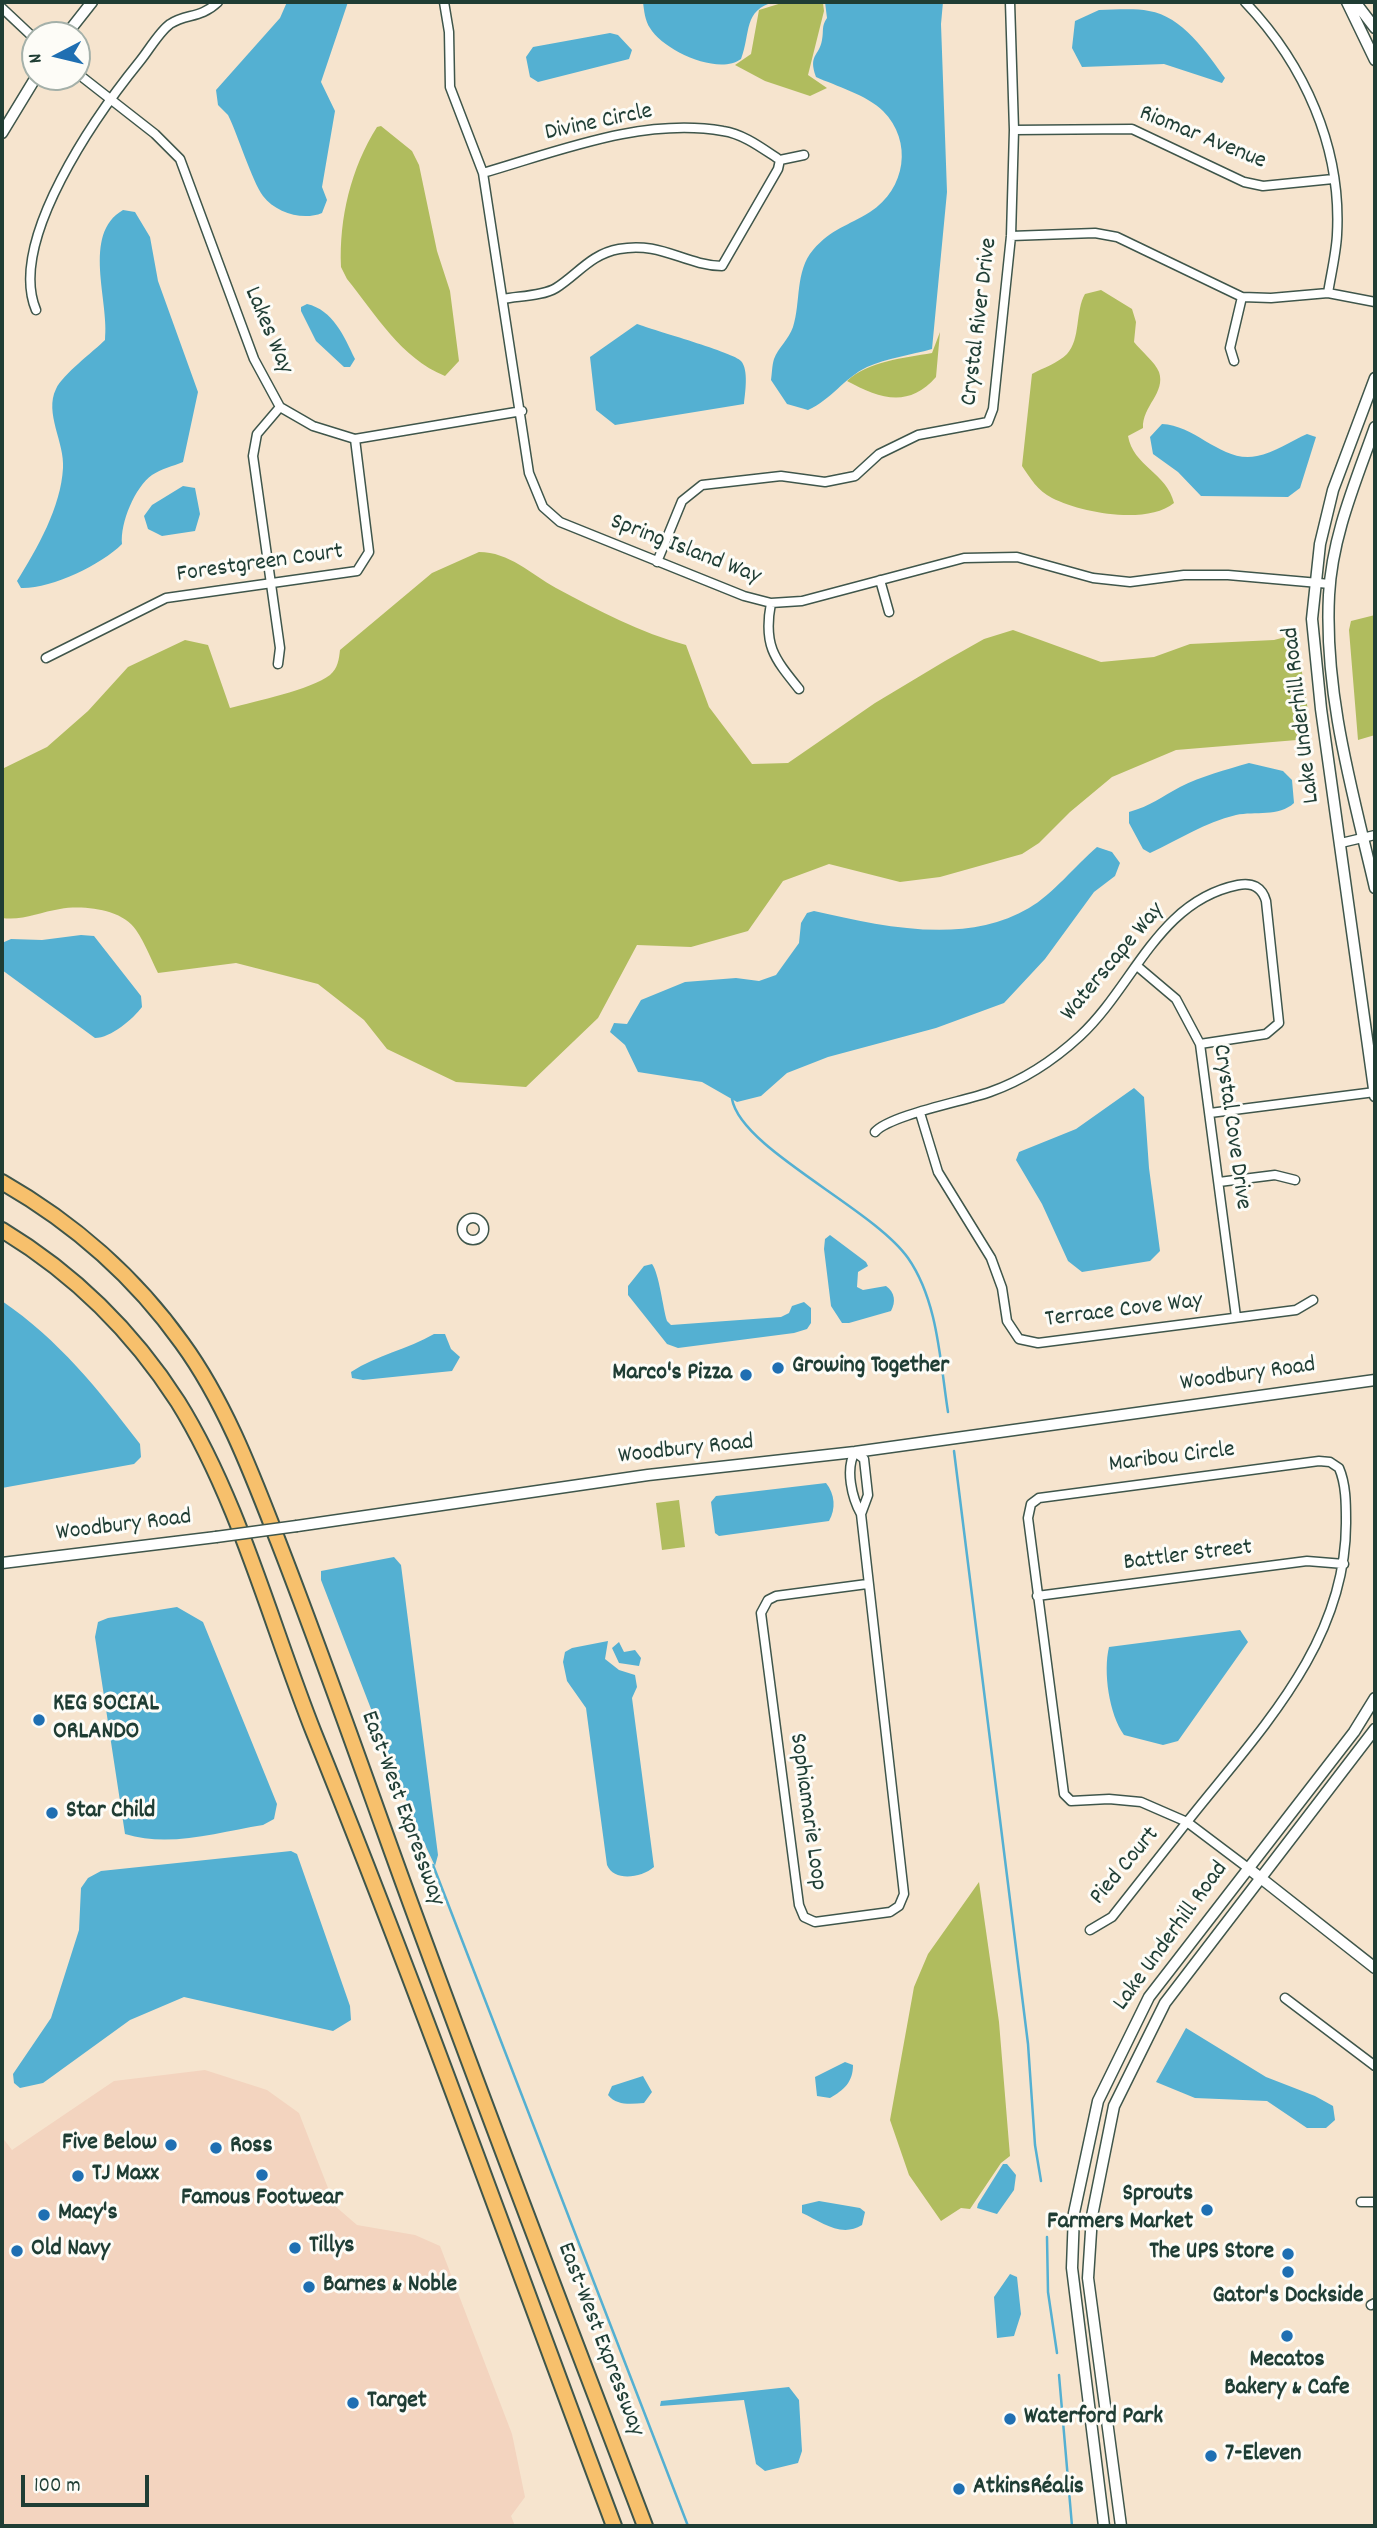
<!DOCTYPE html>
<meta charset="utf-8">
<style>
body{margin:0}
#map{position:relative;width:1377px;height:2528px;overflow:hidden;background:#f6e4ce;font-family:Dekko,sans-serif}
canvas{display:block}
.frame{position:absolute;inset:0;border:4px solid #1f3d34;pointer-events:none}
.north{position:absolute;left:21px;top:21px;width:70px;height:70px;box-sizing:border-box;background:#fdfcf7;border:2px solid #a4b0a9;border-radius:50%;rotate:263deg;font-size:19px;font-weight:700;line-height:28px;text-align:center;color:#1f3d34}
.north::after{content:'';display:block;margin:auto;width:24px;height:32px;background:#1f6fb2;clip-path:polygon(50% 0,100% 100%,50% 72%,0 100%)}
.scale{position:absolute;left:21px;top:2475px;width:128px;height:32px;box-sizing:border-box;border:4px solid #1f3d34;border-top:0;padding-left:9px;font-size:21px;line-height:24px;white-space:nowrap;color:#1f3d34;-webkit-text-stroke:5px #fdfcf7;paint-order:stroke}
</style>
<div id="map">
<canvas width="1377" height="2528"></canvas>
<div class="frame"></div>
<div class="north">N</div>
<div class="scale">100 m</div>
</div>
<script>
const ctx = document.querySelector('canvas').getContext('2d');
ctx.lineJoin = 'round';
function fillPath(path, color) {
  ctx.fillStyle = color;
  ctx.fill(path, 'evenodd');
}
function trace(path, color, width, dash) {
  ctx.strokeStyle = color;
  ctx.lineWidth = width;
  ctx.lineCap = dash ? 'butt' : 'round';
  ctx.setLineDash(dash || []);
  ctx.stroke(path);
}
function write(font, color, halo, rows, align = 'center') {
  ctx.font = font + ' Dekko,sans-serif';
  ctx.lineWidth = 6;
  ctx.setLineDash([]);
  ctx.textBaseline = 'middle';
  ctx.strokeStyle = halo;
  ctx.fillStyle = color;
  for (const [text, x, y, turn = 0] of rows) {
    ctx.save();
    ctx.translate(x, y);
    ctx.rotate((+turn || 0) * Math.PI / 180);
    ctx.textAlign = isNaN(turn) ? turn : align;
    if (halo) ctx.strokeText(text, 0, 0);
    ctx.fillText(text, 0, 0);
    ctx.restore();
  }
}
fillPath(new Path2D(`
 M205,2070L267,2090L299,2113L335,2206L357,2225L415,2235L440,2246L512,2434L525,2497L511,2516L515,2526H2V2137L12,2150L114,2081Z`), '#f3d4bf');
fillPath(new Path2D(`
 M785,2L823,3L824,11L808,75L827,88L810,96L765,81L735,65L751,54L759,10Z
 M381,126L412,151L419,165L437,251L450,291L459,361L445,376C401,358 376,315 347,279L341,267C339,218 351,168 377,127Z
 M1101,290L1132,309L1136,322L1134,342C1141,351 1155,362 1159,372C1166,393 1142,406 1143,428L1128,436C1133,466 1167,473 1174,503C1147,525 1082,513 1052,498C1038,491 1030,478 1022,466L1032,374C1043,368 1058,363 1067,354C1081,339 1075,311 1085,294Z
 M940,332L936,377C908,409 879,398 847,381C868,361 904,358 932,353Z
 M479,552C509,552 531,574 556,588C597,610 641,633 686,645L709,707L752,764L788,763L875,703L945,661L984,639L1013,630L1101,662L1154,657L1190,644L1274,640L1293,635L1297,640L1308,711L1309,739L1176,750L1112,777L1070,812L1039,843L1022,854L940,877L900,882L829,864L783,881L748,931L691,947L637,945L598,1018L526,1087L456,1082L387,1049L364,1020L318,984L236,963L158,973C151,959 145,943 136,930C122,909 83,905 60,909C40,912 22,921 2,918V769L47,747L88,711L128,667L185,640L208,645L230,708C256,701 310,690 330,675C338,668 339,659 340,650L432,573Z
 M1375,615V735L1358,740L1349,630L1351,621Z
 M679,1500L685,1547L662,1550L656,1503Z
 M979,1882L999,2022L1010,2156L1001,2163L970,2209L961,2208L941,2221L909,2175L890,2120L914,1987L928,1954Z`), '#b0bc5e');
fillPath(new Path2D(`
 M287,2H348L321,82L335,111L322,187L327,200L322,213C303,221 276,213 263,196C252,181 238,135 228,115L218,105L216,90L280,18Z
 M643,2H774C743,10 751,33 741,59C718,76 663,50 650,28C645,21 644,10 643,2Z
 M825,2H943L941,24L947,192L932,349C911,355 887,358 867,367C844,378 831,400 808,410L787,404L771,380C772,374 772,365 774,359C778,348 789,339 793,327C801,302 795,271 813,250C832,228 848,226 870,212C906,189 913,141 883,111C867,95 836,86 816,77C808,54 819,57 822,40C824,30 821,27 827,18Z
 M1099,10C1115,10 1133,8 1149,11C1182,16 1207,53 1225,78L1222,83L1164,64L1082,67L1072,48L1075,21Z
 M610,33L618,35L632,50L629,59L538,82L530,77L526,57L533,47Z
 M123,210L135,212L150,237L158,281L198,392L183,462C173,466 161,469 152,475C135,487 120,523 122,544C101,565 51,589 21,588L17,581C37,549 61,507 63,468C65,443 44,413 56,389C63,374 93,352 105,340C110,302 81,234 123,210Z
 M307,304C333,310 344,336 355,359L350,367H344L316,341L301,311V307Z
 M637,324C653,330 735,353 741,361C749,370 745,393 744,404L615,425L596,410L590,357Z
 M1162,424C1196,425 1223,464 1257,456C1274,453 1291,441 1307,434L1316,437L1300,488L1288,497L1201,496L1178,472L1153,454L1150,437Z
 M183,486L195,488L200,514L195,531L162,536L148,529L144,516L152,505Z
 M1249,763L1283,771L1292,780L1294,803C1279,817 1255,811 1236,815C1204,823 1180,839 1150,853L1143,849L1129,823V812C1151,806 1161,797 1180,787C1202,776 1225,770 1249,763Z
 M1097,847L1112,852L1120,863L1115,876L1094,892L1045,959L1004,1003L936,1028L828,1057L787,1073L761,1096L737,1102L702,1082L638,1072L625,1045L610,1032L614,1023L627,1024L641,1000L685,982L736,978L759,981L776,975L799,943L801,923L807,913L814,911C881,926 965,946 1029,908C1052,895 1076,865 1097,847Z
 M81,935L94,936L141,996L142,1007C133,1019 111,1038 95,1038L2,970V943L11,939L42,940Z
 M1134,1088L1144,1097L1149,1168L1160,1251L1150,1261L1082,1272L1068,1261L1042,1204L1016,1160L1019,1152L1076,1129Z
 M830,1235L866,1262L868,1266L858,1272L857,1287L863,1290L886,1286C895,1292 896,1302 891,1311L849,1323H842L831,1306L824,1249L825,1239Z
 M652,1264C659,1273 663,1308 667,1321L671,1325L781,1317L789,1313L792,1306L804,1302L811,1308V1323L807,1329L794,1333L678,1348L667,1344L628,1295V1286L644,1266Z
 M2,1301C59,1340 98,1389 140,1444L141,1457L134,1464L2,1488Z
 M434,1334H445L451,1349L460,1357L452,1371L363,1380L352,1378L351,1372C377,1355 408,1349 434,1334Z
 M826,1483C835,1494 836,1509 829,1521L719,1536L715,1533L711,1502L716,1496Z
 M394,1557L401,1565L438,1855L435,1866L418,1830L321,1580V1571Z
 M177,1607L203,1622L277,1804L274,1819L263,1825C218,1832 170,1848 125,1834L95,1637L98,1622L108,1618Z
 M1240,1630L1248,1642L1178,1741L1163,1745L1124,1735C1109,1714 1103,1672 1109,1647Z
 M608,1641L605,1659L619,1670L635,1675L637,1687L632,1698L654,1867C641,1878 614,1882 607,1865L586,1708L567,1681L563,1662L565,1652L572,1648Z
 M619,1642L624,1652L635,1650L641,1658L639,1666L619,1663L612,1648Z
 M291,1851L297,1854L350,2006L351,2020L333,2031L184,1997L130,2020L43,2083L20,2088L14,2083L13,2074L51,2018L79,1930L81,1888L88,1878L101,1871Z
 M1186,2028L1266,2077L1315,2096L1333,2106L1335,2120L1326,2128H1307L1267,2101L1195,2098L1156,2082Z
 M845,2062L853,2065C853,2082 844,2090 830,2098L817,2096L815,2077Z
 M643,2076L652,2092L644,2103C631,2104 617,2106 608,2095L612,2086Z
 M1003,2164H1007L1016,2175L1014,2190L997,2214L977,2208L978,2204Z
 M819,2201L860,2208L865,2212L862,2225C841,2238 822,2222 802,2213V2205Z
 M1010,2274L1017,2277L1021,2314L1014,2336L997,2338L994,2297Z
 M789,2387L799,2400L802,2451L798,2463L765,2471L756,2464L744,2400L660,2406L661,2401Z`), '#54b0d2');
trace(new Path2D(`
 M732,1099C741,1149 873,1208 908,1258C938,1301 940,1361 948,1412
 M954,1451L1028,2044L1035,2145L1041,2181
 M433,1865L688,2526
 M1047,2237L1048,2292L1057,2353
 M1059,2375L1072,2526`), '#54b0d2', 2.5);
const minor = new Path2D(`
 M444,2L449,32L450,87L483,173L529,473L543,507L560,522L744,596L771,603L802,601L964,558L1017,557L1093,578L1130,582L1184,575H1228L1330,584
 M1245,2C1304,64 1342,147 1337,235C1336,254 1331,274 1328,293
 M2,8L35,39
 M77,73L155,134L180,159L254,359L280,407L313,426L355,439L522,411
 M1014,130L1132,129L1244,182L1263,186L1333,179
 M780,160L804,155
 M483,173C559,151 643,117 723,131C744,134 763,149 780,160L778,169L722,266C684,265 661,241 619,249C591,254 578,274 556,288C543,296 519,296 503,299
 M1011,236L1095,233L1117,237L1242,297L1271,298L1328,293L1375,302
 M36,310C7,241 97,114 140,61C149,50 159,32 170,24C187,13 200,19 218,2
 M1234,361L1230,348L1242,297
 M657,562L682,501L702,485L781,476L825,482L855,476L879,454L918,435L988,422L993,409L1011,236L1014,130L1010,2
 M880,580L889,612
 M771,603C763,645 774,658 799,689
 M46,658L166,598L357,571L369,552L355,439
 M278,664L280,648L253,456L257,434L280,407
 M1341,843L1375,835
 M1137,966L1176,999L1200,1044L1236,1317
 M920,1113L938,1172L991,1258L1002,1288L1007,1321L1019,1339L1038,1343L1296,1310L1313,1300
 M1210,1113L1375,1092
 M875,1132C890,1115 965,1101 990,1092C1024,1080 1054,1060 1080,1036C1134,986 1158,901 1238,885C1252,882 1262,887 1266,901L1279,1023L1266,1034L1200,1044
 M1219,1182L1275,1175L1295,1180
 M462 1229a11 11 0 1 1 22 0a11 11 0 1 1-22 0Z
 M861,1514L868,1495L864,1459L855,1452C845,1469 852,1498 861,1514L904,1894L899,1906L890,1912L815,1922L804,1917L799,1905L761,1613L768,1600L776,1596L867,1584
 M1037,1596L1307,1561L1344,1564
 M1090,1930L1112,1917L1187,1822L1141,1802L1109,1799L1071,1801L1064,1794L1028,1518L1031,1504L1039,1498L1319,1461L1330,1462L1339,1468C1346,1484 1346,1504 1346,1521C1347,1644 1258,1732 1187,1822L1248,1868
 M1285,1998L1375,2066
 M1361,2202H1375
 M1371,2305L1375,2303`);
const tertiary = new Path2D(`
 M1347,2L1375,60
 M1355,2L1375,28
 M66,35L92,2
 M2,133L36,77
 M1375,378L1333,490L1320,544L1312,619L1321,709L1375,1096
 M1375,427C1356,481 1332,536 1329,595C1324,695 1353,793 1375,888
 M297,1526L648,1475L855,1452L1375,1380
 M2,1563L216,1537
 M1248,1868L1375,1968
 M1104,2526L1072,2268L1074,2213L1098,2101L1149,1997L1354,1732L1375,1698
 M1121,2526L1088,2278L1092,2216L1114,2106L1165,2003L1375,1729`);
const motorway = new Path2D(`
 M2,1182C72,1222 135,1277 182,1343C225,1402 252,1474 278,1541C315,1636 349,1732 383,1827C467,2062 557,2294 645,2526
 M2,1230C73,1273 133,1332 178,1402C239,1500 271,1625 314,1733C420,1995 515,2262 614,2526`);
trace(minor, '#3f564b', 11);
trace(tertiary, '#3f564b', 13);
trace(motorway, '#3f564b', 18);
trace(minor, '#fff', 8);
trace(tertiary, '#fff', 10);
trace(motorway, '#f7c06c', 14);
const tertiaryBridge = new Path2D(`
 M216,1537L297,1526`);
trace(tertiaryBridge, '#3f564b', 13, []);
trace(tertiaryBridge, '#fff', 10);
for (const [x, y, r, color] of [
 [778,1368,7,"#1f6fb2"],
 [746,1375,7,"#1f6fb2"],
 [39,1720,7,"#1f6fb2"],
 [52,1813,7,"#1f6fb2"],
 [171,2145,7,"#1f6fb2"],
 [216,2148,7,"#1f6fb2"],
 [262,2175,7,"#1f6fb2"],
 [78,2176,7,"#1f6fb2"],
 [1207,2210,7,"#1f6fb2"],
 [44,2215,7,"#1f6fb2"],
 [295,2248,7,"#1f6fb2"],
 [17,2251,7,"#1f6fb2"],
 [1288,2254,7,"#1f6fb2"],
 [1288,2272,7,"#1f6fb2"],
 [309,2287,7,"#1f6fb2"],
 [1287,2336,7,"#1f6fb2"],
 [353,2403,7,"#1f6fb2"],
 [1010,2419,7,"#1f6fb2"],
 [1211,2456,7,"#1f6fb2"],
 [959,2489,7,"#1f6fb2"]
]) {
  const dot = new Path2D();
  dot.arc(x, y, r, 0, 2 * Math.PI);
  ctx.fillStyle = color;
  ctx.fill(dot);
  trace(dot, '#fdfcf7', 2.5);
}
write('24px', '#1f3d34', '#fdfcf7', [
 ["Divine Circle",599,124,-12],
 ["Riomar Avenue",1202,139,22],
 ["Crystal River Drive",981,322,-83],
 ["Lakes Way",267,331,67],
 ["Spring Island Way",685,551,21],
 ["Forestgreen Court",260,565,-8],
 ["Lake Underhill Road",1303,715,-97],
 ["Waterscape Way",1114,963,-50],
 ["Crystal Cove Drive",1230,1127,82],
 ["Terrace Cove Way",1124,1312,-7],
 ["Woodbury Road",1248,1376,-8],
 ["Woodbury Road",686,1451,-6],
 ["Maribou Circle",1172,1459,-7],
 ["Woodbury Road",124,1527,-7],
 ["Battler Street",1188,1557,-7],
 ["East-West Expressway",401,1809,70],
 ["Sophiamarie Loop",806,1812,82],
 ["Pied Court",1126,1867,-50],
 ["Lake Underhill Road",1172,1937,-54],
 ["East-West Expressway",599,2340,69]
]);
write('bold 24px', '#1f3d34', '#fdfcf7', [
 ["Growing Together",792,1368],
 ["Marco's Pizza",732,1375,"right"],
 ["KEG SOCIAL",53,1706],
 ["ORLANDO",53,1734],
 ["Star Child",66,1813],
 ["Five Below",157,2145,"right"],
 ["Ross",230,2148],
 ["TJ Maxx",92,2176],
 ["Sprouts",1193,2196,"right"],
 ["Farmers Market",1193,2224,"right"],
 ["Famous Footwear",262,2200,"center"],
 ["Macy's",58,2215],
 ["Tillys",309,2248],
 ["Old Navy",31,2251],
 ["The UPS Store",1274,2254,"right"],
 ["Barnes & Noble",323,2287],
 ["Gator's Dockside",1288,2298,"center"],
 ["Mecatos",1287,2362,"center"],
 ["Bakery & Cafe",1287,2390,"center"],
 ["Target",367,2403],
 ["Waterford Park",1024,2419],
 ["7-Eleven",1225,2456],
 ["AtkinsRéalis",973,2489]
], 'left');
</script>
